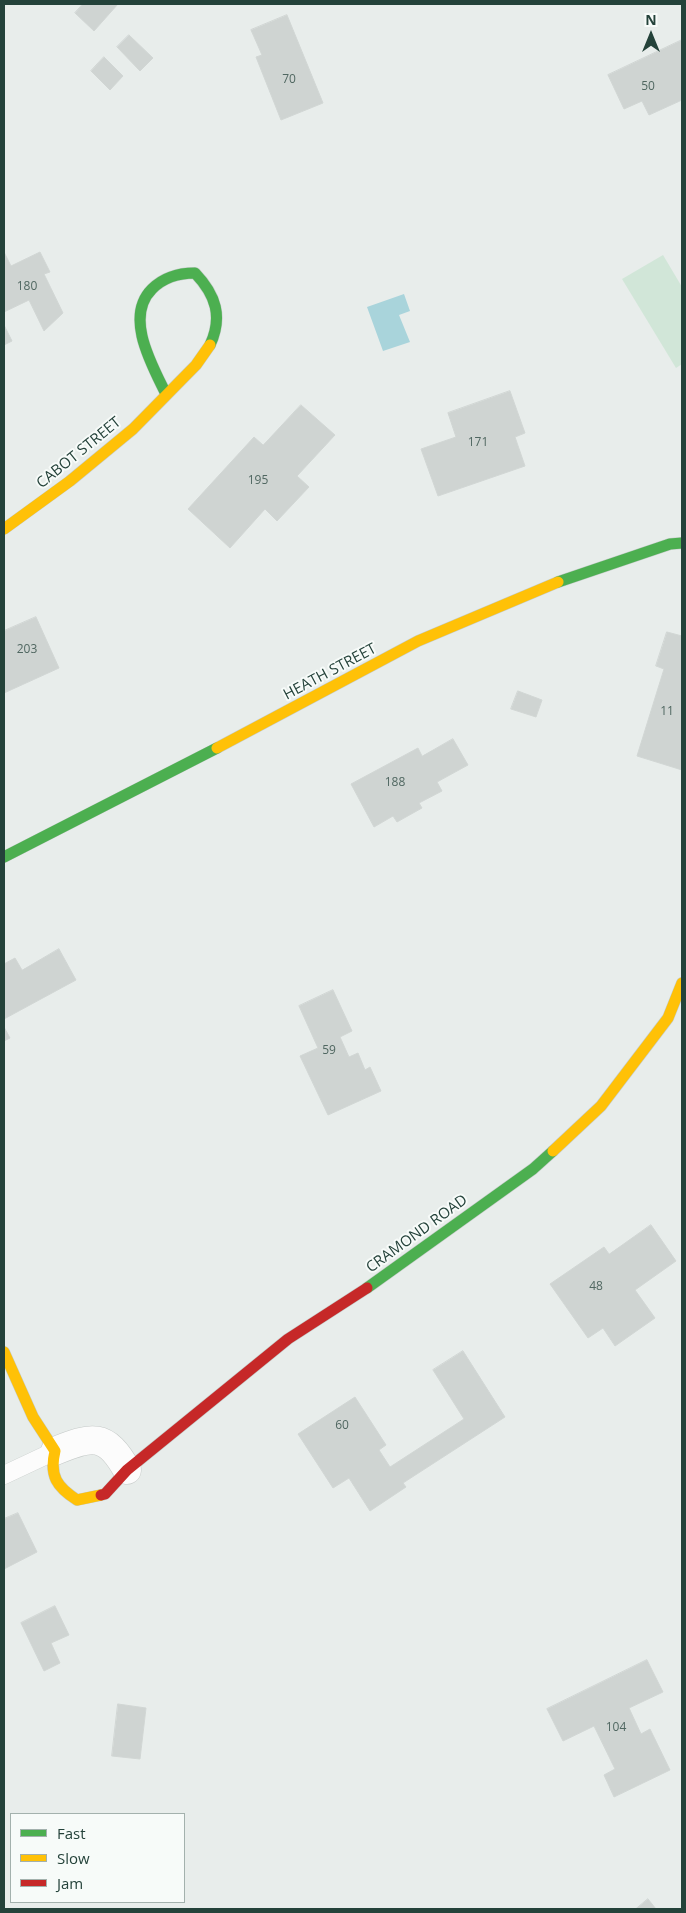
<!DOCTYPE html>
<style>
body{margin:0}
#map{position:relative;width:686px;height:1913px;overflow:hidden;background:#e8edeb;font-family:"Open Sans",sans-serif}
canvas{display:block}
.frame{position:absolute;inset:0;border:5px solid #24423a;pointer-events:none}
.legend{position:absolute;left:10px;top:1813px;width:175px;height:90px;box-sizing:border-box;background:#f7fbf9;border:1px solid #a3b1ad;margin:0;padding:6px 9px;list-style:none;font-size:15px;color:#24423a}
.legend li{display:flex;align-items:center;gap:10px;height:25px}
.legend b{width:25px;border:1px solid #a3b1ad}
.north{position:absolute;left:626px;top:10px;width:50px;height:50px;-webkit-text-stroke:4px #f7fbf9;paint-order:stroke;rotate:0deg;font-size:14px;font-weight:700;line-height:20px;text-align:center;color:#24423a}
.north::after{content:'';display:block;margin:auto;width:18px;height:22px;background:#24423a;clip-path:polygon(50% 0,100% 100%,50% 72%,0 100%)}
</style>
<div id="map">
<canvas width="686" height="1913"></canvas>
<div class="frame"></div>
<ul class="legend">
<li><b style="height:6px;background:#4caf50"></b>Fast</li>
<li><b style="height:6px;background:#ffc107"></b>Slow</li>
<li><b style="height:6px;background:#c62828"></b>Jam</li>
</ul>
<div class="north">N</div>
</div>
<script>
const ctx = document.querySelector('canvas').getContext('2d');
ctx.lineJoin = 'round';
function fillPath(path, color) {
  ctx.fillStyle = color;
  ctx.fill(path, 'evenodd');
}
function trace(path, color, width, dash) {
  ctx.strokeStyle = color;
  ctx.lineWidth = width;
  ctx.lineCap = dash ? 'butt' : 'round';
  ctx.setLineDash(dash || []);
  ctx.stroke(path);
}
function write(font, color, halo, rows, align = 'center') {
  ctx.font = font + ' "Open Sans",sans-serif';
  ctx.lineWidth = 4;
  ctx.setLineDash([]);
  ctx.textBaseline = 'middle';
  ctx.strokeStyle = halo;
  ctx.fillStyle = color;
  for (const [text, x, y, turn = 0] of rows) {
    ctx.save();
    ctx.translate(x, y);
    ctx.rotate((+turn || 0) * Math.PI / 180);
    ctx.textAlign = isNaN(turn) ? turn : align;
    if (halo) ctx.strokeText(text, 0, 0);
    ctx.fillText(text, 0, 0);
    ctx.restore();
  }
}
fillPath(new Path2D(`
 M663,255L682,287V364L676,368L622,279Z`), '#d1e6d8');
fillPath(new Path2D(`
 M404,294L410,311L399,315L410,342L383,351L367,307Z`), '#a9d4db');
const building = new Path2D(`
 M83,4H118L94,31L75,13Z
 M287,15L323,103L281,120L256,57L262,55L251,30Z
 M129,35L153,58L140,71L117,47Z
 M682,40V100L649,115L642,101L624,109L608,75Z
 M104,57L123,76L110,90L91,71Z
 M4,252L11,266L40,252L50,272L44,274L63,313L44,331L29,300L4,312Z
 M4,325L12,341L4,345Z
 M510,391L525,433L515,437L525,466L438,496L421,449L456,437L448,413Z
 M301,405L335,435L297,476L309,487L277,521L265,509L230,548L188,509L254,437L263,445Z
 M36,617L59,668L4,693V631Z
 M667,632L682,636V770L637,756L664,669L656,666Z
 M518,691L542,700L536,717L511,709Z
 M453,739L468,765L437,782L442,791L419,803L422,808L397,822L393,816L374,827L351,784L418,748L422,756Z
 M59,949L76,980L4,1019V964L15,958L22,970Z
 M333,990L352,1031L340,1037L349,1057L358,1053L365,1070L370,1067L381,1091L328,1115L300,1056L318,1048L299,1006Z
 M4,1027L10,1038L4,1041Z
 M651,1225L676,1261L635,1290L655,1318L615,1346L603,1328L588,1338L550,1284L604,1247L609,1254Z
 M463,1351L505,1417L403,1483L406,1487L370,1511L349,1478L333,1488L298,1434L355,1397L386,1445L379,1450L390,1467L464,1419L433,1370Z
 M18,1513L37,1552L4,1569V1519Z
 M55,1606L69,1635L51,1643L60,1663L44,1671L21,1623Z
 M647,1660L663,1692L629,1708L641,1734L650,1729L670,1770L614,1797L604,1775L615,1769L594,1726L563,1741L547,1709Z
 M118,1704L146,1708L140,1759L112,1756Z
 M648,1899L656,1909H636Z`);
fillPath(building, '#cfd4d2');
trace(building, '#d1d6d4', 1);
const lane = new Path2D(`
 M4,1475L55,1451`);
const street = new Path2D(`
 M55,1451C92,1436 106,1432 127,1470`);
const fast = new Path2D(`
 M166,394C152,365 124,317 152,289C164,277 178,273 195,273C216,295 223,317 210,345
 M558,582L670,544L682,543
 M4,857L217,748
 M367,1288L533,1169L553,1151`);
const slow = new Path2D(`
 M4,529L70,481L133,429L196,365L210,345
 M217,748L418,641L558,582
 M553,1151L601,1106L668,1018L682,983
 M4,1352L33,1417L55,1451C49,1476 57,1487 77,1500L101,1495`);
const jam = new Path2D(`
 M101,1495L105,1494L127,1470L288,1339L367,1288`);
trace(lane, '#c5cac8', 19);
trace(street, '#c5cac8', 29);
trace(fast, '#c3cbc8', 12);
trace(slow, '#c3cbc8', 12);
trace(jam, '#c3cbc8', 12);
trace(lane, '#fcfcfc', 18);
trace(street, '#fcfcfc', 28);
trace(fast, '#4caf50', 11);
trace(slow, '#ffc107', 11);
trace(jam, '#c62828', 11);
write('12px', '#506761', null, [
 ["70",289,80],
 ["50",648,87],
 ["180",27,287],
 ["171",478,443],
 ["195",258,481],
 ["203",27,650],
 ["11",667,712],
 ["188",395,783],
 ["59",329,1051],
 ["48",596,1287],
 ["60",342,1426],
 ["104",616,1728]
]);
write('15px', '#24423a', '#f7fbf9', [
 ["CABOT STREET",79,453,-39],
 ["HEATH STREET",330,672,-28],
 ["CRAMOND ROAD",417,1234,-36]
]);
</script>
